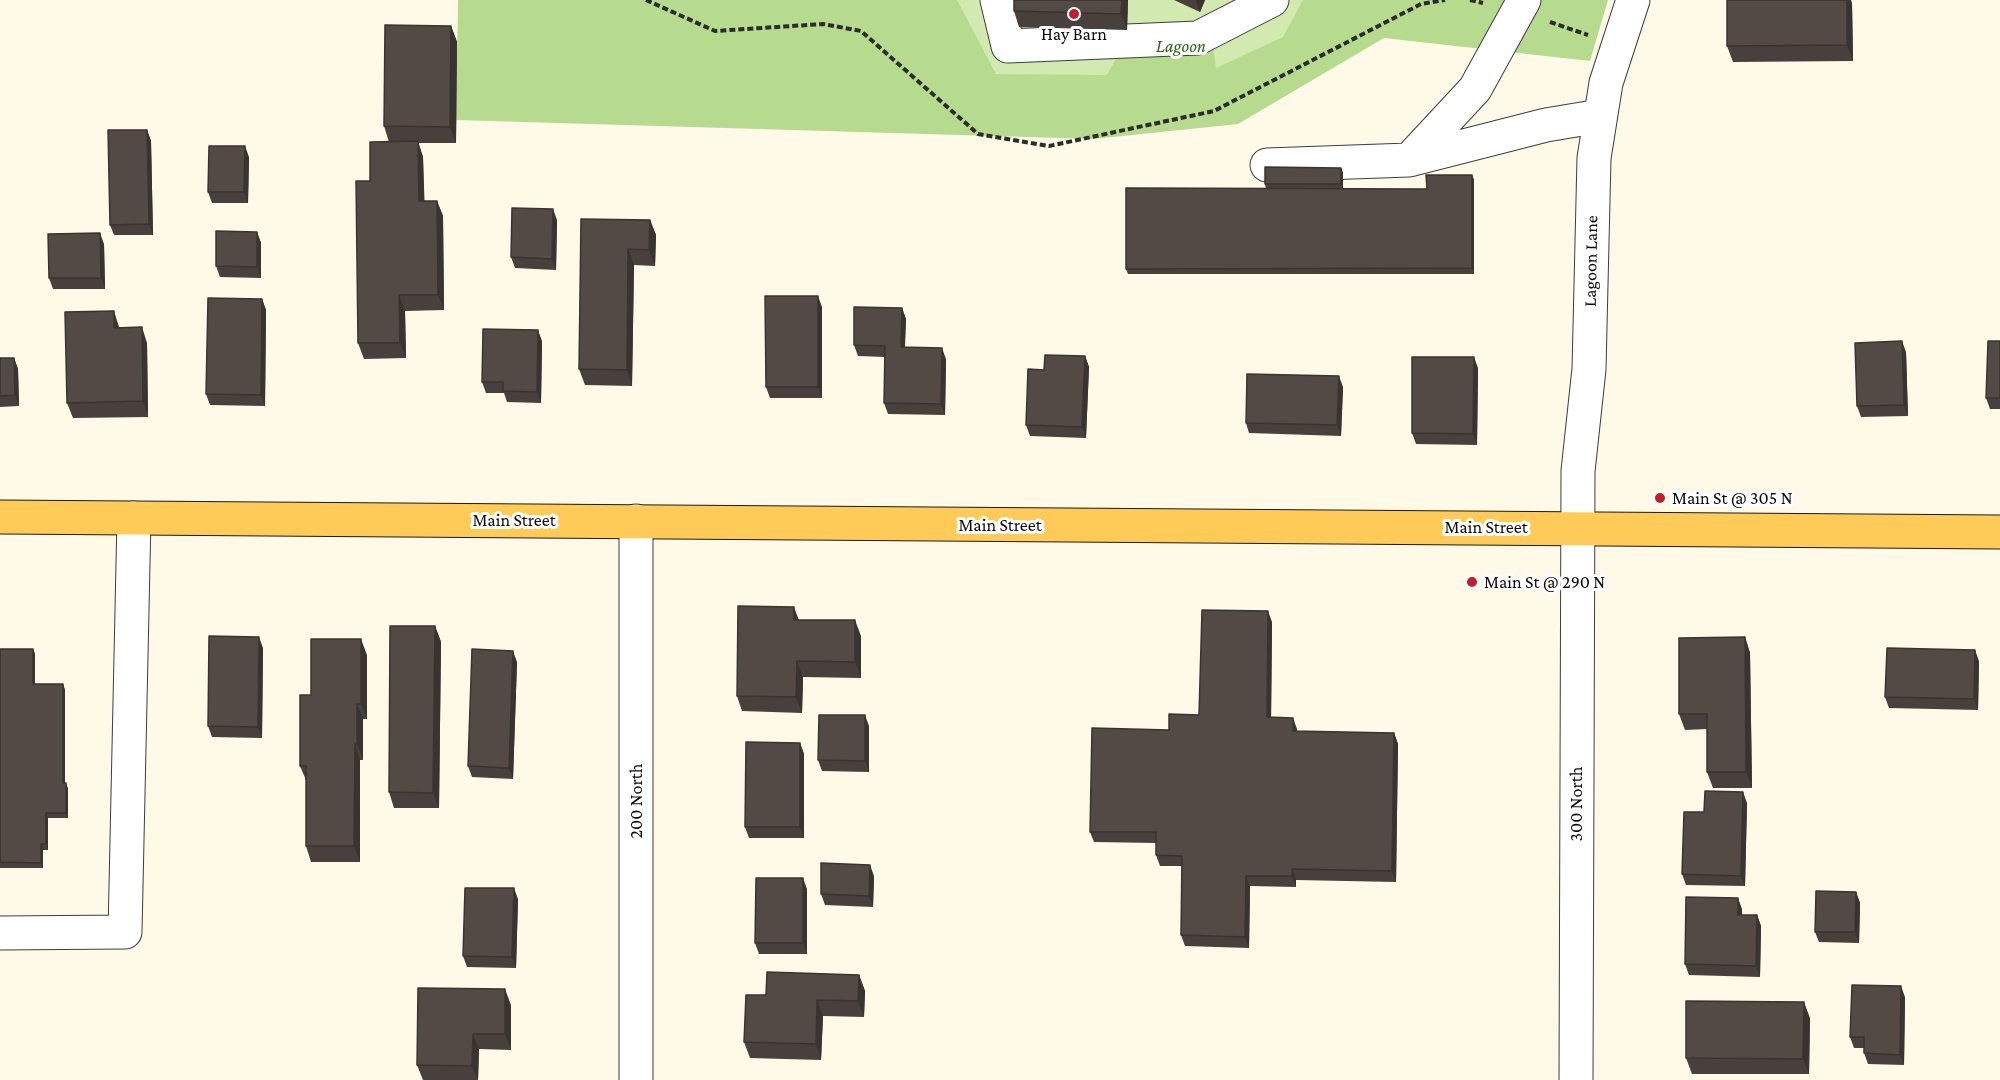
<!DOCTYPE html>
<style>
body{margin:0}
canvas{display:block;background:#fff9e7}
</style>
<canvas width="2000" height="1080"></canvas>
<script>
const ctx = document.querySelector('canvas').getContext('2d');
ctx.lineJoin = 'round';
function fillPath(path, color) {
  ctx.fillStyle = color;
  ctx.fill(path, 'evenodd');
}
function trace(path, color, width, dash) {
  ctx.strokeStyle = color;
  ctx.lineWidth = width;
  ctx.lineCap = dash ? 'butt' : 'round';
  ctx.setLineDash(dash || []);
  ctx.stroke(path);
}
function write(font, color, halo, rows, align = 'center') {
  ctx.font = font + ' "Crimson Pro",serif';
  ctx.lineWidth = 6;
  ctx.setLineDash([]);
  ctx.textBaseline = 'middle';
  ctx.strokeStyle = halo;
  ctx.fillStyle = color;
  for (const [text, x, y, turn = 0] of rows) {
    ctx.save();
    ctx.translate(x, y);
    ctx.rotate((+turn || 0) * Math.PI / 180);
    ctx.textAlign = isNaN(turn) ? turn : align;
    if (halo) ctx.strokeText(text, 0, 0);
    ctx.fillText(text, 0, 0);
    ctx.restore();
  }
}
fillPath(new Path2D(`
 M851,0H1384L1215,94L980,90Z`), '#d2eab0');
fillPath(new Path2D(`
 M458,0H957L996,74L1107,75L1122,48L1213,46L1216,68L1283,37L1303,0H1608L1590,61L1384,38L1238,124L1094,139L456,120Z`), '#b6db8f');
const minor = new Path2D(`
 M997,0L1008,46L1198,38L1272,0
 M1409,160L1475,89L1524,0
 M1267,165L1409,160L1546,125L1600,116
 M636,521V1080
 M0,933L125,932L134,518
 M1576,1080L1578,471L1589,369L1594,158L1606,83L1633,0`);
const major = new Path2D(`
 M0,517L2000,532`);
trace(minor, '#3d3d3d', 35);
trace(major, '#1b1b1b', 35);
trace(new Path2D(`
 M646,0L715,31L823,24L861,31L978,134L1049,146L1214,111L1421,4L1445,0
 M1470,0L1483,3
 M1550,22L1588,35`), '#2c2c2c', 4, [6, 3]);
trace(minor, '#fff', 33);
trace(major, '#fecb58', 33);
fillPath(new Path2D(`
 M1014,0H1128L1127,30L1019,27L1014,11Z
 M1174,0H1205L1200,12Z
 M1852,3L1853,61L1733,62L1727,46Z
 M451,26L457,42L456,143H418L423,157L424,201H437L443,216L444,310L405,311L406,358L364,359L358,343L389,142L384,126Z
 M147,130L151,141L153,235H114L110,225Z
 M249,157L248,203H212L208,192Z
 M1341,168L1343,173V189H1427L1472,175L1474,180V274H1128L1126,269L1266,189L1265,184Z
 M581,219L650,220L656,235L655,266L634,265L632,386L585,385L579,369Z
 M557,220L556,270L515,268L511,257Z
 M257,232L261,243V278L220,277L216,266Z
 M104,244L105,289H53L49,278Z
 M262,299L266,310L265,406L210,405L206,394Z
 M822,307V398H770L766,387Z
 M902,308L906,319L905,348L946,359L945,415L888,414L884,403L885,357L858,356L854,345Z
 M542,341L541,403L507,402L504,393H486L482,382Z
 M2000,341V409H1990L1986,398Z
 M147,343L148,417L73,418L67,403Z
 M1906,352L1908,416L1861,417L1857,406Z
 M1085,356L1089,367L1086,438L1030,436L1026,425L1044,370Z
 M0,358H14L18,369L19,406L0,407Z
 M1478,368L1477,445L1416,444L1412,433Z
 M1343,387L1341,436L1249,433L1246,423Z
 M799,620L861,636V678L803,677L802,713L742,711L737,696Z
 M1272,622L1271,717L1297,729V731L1394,733L1398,744L1396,882L1296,880V887L1250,886L1249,948L1185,946L1181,935L1182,866H1160L1156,855V843L1094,842L1090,832L1169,730L1199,715Z
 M435,626L441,642L439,808H394L389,792Z
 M1745,637L1750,653L1752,788H1713L1707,772V729L1685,730L1679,714Z
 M263,648L262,738L212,737L208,726Z
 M0,649H33L35,654V684H63L65,690V783H66L68,789V818H48V850H43V868H0Z
 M367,655V719H363V760H360V862H311L306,846V780L300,766L311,695Z
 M1979,661L1978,710L1889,708L1885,697Z
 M517,662L513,779L472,777L468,766Z
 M869,726V772L822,771L818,760Z
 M800,743L804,754V838H749L745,827Z
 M1747,803L1745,886L1686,885L1682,874L1704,812Z
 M874,876L873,907L825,905L821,894Z
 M807,889V954H759L755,943Z
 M1856,892L1860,903L1859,943L1819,942L1815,932Z
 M518,899L516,968L467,967L463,956Z
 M1742,909V915H1757L1761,926L1760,977L1689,975L1685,964Z
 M859,975L865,991L864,1017L823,1016L821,1060L750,1058L744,1042L766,995Z
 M1905,997L1904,1065L1868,1064L1864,1053V1048H1854L1850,1037Z
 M511,1005V1050L479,1049L478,1080H423L417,1065Z
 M1810,1018L1809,1074H1692L1686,1058Z`), '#47403c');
fillPath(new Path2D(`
 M1122,0H1128L1127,30L1121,14Z
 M1196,0H1205L1200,12L1196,1Z
 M1847,0H1851L1852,3L1853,61L1847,45Z
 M451,26L457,42L456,143L450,127Z
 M147,130L151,141L153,235L149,224Z
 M418,141L423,157L425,216L419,201Z
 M245,146L249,157L248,203L244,192Z
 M1341,168L1343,173V190L1341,184Z
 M1472,175L1474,180V274L1472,268Z
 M437,201L443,216L444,310L438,295Z
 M553,209L557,220L556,270L552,259Z
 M650,220L656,235L655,266L649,250Z
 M257,232L261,243V278L257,267Z
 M100,233L104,244L105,289L101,278Z
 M628,249L634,265L632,386L627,370Z
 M399,295L405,311L406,358L400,343Z
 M818,296L822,307V398L818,387Z
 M262,299L266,310L265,406L261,395Z
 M902,308L906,319L904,358L901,347Z
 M114,311L119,327V343L114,328Z
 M142,327L147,343L148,417L143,401Z
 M538,330L542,341L541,403L537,392Z
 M1902,341L1906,352L1908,416L1904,405Z
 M942,348L946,359L945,415L941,404Z
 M1085,356L1089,367L1086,438L1082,427Z
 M1474,357L1478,368L1477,445L1473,434Z
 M14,358L18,369L19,406L15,395Z
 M1339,376L1343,387L1341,436L1337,425Z
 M794,607L800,623L794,620Z
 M1268,611L1272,622L1271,728L1267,717Z
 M855,620L861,636V678L855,662Z
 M435,626L441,642L439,808L433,793Z
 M259,637L263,648L262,738L258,727Z
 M1745,637L1750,653L1752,788L1746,772Z
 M361,639L367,655V719L361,704Z
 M33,649L35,654V690L33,684Z
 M1975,650L1979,661L1978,710L1974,699Z
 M513,651L517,662L513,779L509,768Z
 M797,661L803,677L802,713L796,697Z
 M63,684L65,690V789L63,783Z
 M357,704L363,719V760L357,744Z
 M865,715L869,726V772L865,761Z
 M1293,718L1297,729V742L1293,731Z
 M1394,733L1398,744L1396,882L1392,871Z
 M800,743L804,754V838L800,827Z
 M355,744L360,760V862L354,846Z
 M66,783L68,789V818L66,813Z
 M1743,792L1747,803L1745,886L1741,876Z
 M46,813L48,818V850L46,844Z
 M41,844L43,850V868L41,863Z
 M870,865L874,876L873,907L869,896Z
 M1292,869L1296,880V887L1292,876Z
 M1246,876L1250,886L1249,948L1245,937Z
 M803,878L807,889V954L803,943Z
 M514,888L518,899L516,968L512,957Z
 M1856,892L1860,903L1859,943L1855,932Z
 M1738,898L1742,909V926L1738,915Z
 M1757,915L1761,926L1760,977L1756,966Z
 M859,975L865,991L864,1017L858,1001Z
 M1901,986L1905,997L1904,1065L1900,1055Z
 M505,989L511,1005V1050L505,1034Z
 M817,1000L823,1016L821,1060L816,1044Z
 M1804,1002L1810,1018L1809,1074L1803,1059Z
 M473,1034L479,1049L478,1080L472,1066Z`), '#3a3431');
const building = new Path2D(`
 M1014,0H1122L1121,14L1014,11Z
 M1727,0H1847V45L1727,46Z
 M385,25L451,26L450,127L384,126Z
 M108,130H147L149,224L110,225Z
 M418,141L419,201H437L438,295H399L400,343H358L356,181H370V142Z
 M209,146H245L244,192H208Z
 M1265,167L1341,168V184H1265Z
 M1426,175H1472V268L1126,269V188L1427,189Z
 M512,208L553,209L552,259L511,257Z
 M581,219L650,220L649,250L628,249L627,370L579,369Z
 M216,231L257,232V267L216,266Z
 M100,233L101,278H49L48,234Z
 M765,296H818V387H766Z
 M208,298L262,299L261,395L206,394Z
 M854,307L902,308L901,347L942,348L941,404L884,403L885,346L854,345Z
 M114,311V328L142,327L143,401L67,403L65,312Z
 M483,329L538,330L537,392L503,391V382H482Z
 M1902,341L1904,405L1857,406L1855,343Z
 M1988,341H2000V398H1986Z
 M1045,355L1085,356L1082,427L1026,425L1028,369L1044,370Z
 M1412,357H1474L1473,434L1412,433Z
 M0,358H14L15,395L0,396Z
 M1247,374L1339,376L1337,425L1246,423Z
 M738,606L794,607V620H855V662L797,661L796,697L737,696Z
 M1202,610L1268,611L1267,717L1293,718V731L1394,733L1392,871L1292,869V876H1246L1245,937L1181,935L1182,856L1156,855V832H1090L1092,728L1169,730V714L1199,715Z
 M390,626H435L433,793L389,792Z
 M209,636L259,637L258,727L208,726Z
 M1745,637L1746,772H1707V714H1679V638Z
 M311,639H361V704H357V744H355L354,846H306V766H300V695H311Z
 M1887,648L1975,650L1974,699L1885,697Z
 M0,649H33V684H63V783H66V813H46V844H41V863L0,862Z
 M472,649L513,651L509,768L468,766Z
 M819,715H865V761L818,760Z
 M746,742L800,743V827H745Z
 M1705,791L1743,792L1741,876L1682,874L1684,812H1704Z
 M821,863L870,865L869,896L821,894Z
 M756,878H803V943H755Z
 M465,888H514L512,957L463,956Z
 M1816,891L1856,892L1855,932H1815Z
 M1686,897L1738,898V915H1757L1756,966L1685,964Z
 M767,972L859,975L858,1001L817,1000L816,1044L744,1042L746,995H766Z
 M1852,985L1901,986L1900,1055L1864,1053V1037H1850Z
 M418,988L505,989V1034H473L472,1066L417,1065Z
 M1686,1001L1804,1002L1803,1059L1686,1058Z`);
fillPath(building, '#534a46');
trace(building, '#3a3431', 1.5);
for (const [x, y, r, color] of [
 [1074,14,6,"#bd1f30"],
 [1660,498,6,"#bd1f30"],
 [1472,582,6,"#bd1f30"]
]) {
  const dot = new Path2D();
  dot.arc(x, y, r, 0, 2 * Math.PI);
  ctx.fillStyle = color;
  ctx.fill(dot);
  trace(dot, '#fff', 2);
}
write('18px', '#0a0a0a', '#fff', [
 ["Hay Barn",1074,34,"center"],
 ["Main St @ 305 N",1672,498],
 ["Main St @ 290 N",1484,582]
], 'left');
write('italic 18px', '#2d6319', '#fff', [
 ["Lagoon",1181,46]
]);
write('18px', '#0a0a0a', '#fff', [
 ["Lagoon Lane",1591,261,-89],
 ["Main Street",514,520],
 ["Main Street",1000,525],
 ["Main Street",1486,527],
 ["200 North",636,801,-90],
 ["300 North",1576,804,-90]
]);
</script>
